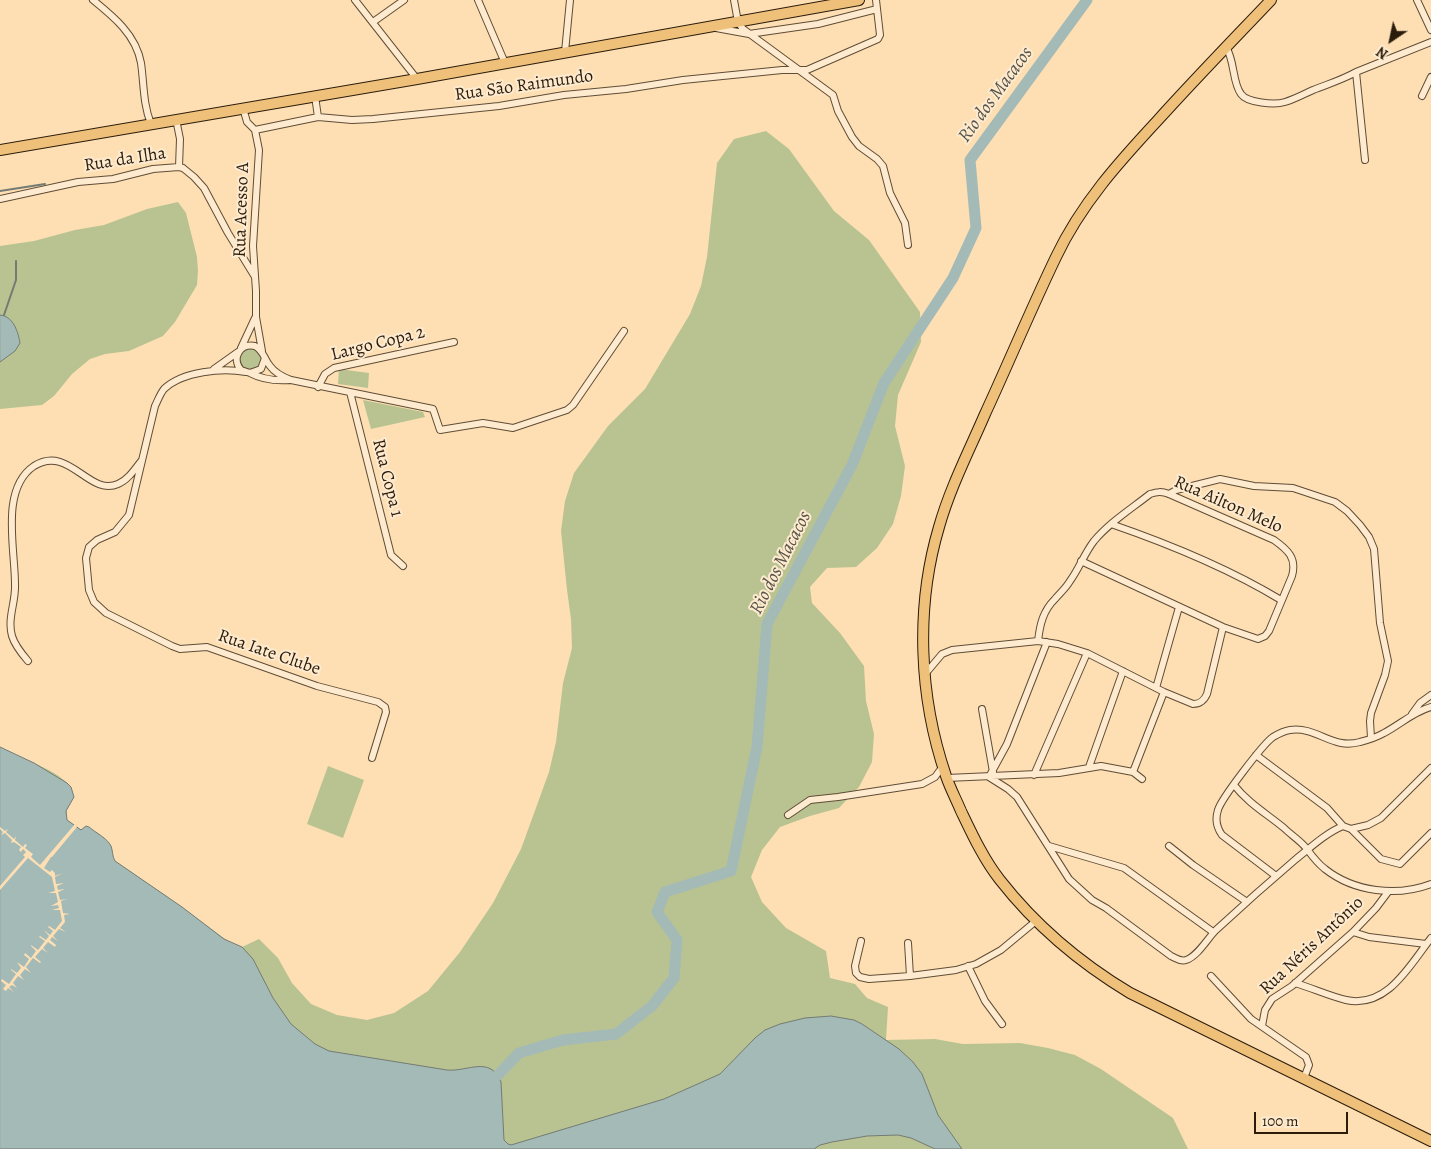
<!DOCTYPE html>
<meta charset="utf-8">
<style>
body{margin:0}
#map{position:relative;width:1431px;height:1149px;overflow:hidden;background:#fddfb3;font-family:Alegreya,serif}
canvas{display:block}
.north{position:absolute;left:1366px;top:15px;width:50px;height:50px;-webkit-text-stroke:4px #feeace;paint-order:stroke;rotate:214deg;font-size:14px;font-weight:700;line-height:20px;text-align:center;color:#2b1c0c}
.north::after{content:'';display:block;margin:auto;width:18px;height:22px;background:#2b1c0c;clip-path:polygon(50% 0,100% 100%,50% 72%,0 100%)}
.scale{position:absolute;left:1254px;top:1112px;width:94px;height:22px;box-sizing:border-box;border:2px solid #2b1c0c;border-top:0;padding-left:6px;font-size:15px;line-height:18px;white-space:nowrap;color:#2b1c0c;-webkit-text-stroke:4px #feeace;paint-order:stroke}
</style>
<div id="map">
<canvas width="1431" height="1149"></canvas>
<div class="north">N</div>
<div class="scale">100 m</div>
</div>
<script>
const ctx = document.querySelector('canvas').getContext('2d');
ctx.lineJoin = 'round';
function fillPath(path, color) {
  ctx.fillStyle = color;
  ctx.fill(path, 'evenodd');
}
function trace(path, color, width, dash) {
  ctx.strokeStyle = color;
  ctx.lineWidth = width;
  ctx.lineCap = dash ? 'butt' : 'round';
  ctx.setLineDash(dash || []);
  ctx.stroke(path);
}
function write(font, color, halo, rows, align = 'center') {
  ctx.font = font + ' Alegreya,serif';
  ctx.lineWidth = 4;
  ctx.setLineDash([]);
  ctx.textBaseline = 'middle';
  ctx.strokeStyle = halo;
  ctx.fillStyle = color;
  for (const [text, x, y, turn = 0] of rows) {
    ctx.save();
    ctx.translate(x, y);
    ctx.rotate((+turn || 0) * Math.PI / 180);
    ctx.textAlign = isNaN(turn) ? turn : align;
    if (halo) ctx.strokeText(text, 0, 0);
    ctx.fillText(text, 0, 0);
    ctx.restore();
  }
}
fillPath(new Path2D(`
 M766,131L789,149L834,211L869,240L920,312L921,342L898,395L895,426L905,466L901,496L893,524L877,548L856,567L827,568L810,587L812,603L840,633L864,666L866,701L874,734L872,762L859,787L839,808L810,816L780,827L762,850L751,877L762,902L786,928L826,951L830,978L855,984L867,998L888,1007L886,1040L935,1039L963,1044L1020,1043L1048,1048L1075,1055L1101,1069L1173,1118L1188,1149H425L127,885L0,747C20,761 70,770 74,797L67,809L66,819L81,830L86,826L89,827L106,840L110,845L114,860L182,907L229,942L242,947L259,939L278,958L292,983L311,1004L337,1015L367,1020L394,1013L428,991L460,952L493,903L521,849L549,772L556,742L563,683L572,648L571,619L567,590L561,531L565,501L574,473L608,426L645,389L690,314L701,286L707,257L717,163L734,139Z
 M178,202L186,213L197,257L198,271L197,285L175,322L163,336L129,351L105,354L90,359L72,374L54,396L42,405L0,409V246L34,241L75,230L104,225L147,209Z
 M245,348L257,349L263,360L260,367L252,371L242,368L238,357Z
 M339,369L369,373L368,388L338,384Z
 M363,400L423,412L425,417L371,429Z
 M328,766L364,780L343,838L307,824Z`), '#b9c391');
const water = new Path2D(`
 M0,315C13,316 18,331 20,343L15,351L0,362Z
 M0,747L34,763L67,783L71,787L74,797L66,811L67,820L81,830L86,826L89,827C96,833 107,838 111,846C113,851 112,856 115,861L182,907L224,939L242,947L253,959L273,998L291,1024L315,1044L329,1051L447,1070C468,1072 490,1055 501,1082L504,1140L508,1144L511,1145L664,1099L720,1074L755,1038L765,1030L780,1024L805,1018L831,1016L854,1020L862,1024L899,1049L913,1062L922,1074L938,1115L962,1149H935L911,1138L898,1135L867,1136L832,1142L820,1145L814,1149H0Z`);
fillPath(water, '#a4bab7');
trace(water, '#747b73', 1);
fillPath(new Path2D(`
 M75,824L77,827L52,857H51L44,868L50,872L52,870L55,873V876L63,873L55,877L56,884L64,883L57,886L58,890L65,889L58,892L60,900L67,899L61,901L63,913L70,914L64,915L65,922L60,928L66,932L59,929L53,936L58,941L52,937L50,940L56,945L55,947L48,942L43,948L48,953L42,949L35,957L41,962L40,963L33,958L26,967L31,973L25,969L20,975L24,980L18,976L13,983L17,988L12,985L9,987L14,992L8,988L6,991L3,989L6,985L1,981L2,979L9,984L16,974L11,970V969L17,973L21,968L17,962L24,967L29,959L24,955L25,953L31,958L36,951L31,946V945L38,950L45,941L39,937L40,936L46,940L49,936L44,930L50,935L53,931L48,927L49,926L55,930L62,921L60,910H52L59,908L58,905L51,906L58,902L56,893H48L55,891L52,877L28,858L0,890V886L25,857L23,855L26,852L23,849L21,852L19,850L21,847L14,842L11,843L12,840L5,833L1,835L3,832L0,829V827L5,831L8,829L6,832L14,839L16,836L15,840L23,847L25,844L27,845L25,848L33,854L31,857L40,865Z`), '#fddfb3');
trace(new Path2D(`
 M0,191L45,184
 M4,315L16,280V261`), '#747b73', 2);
trace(new Path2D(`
 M498,1075L519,1053L563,1040L616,1034L652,1006L674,978L677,940L657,912L665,892L731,871L757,747L767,624L852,465L884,383L953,278L976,228L970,160L1087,0`), '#a4bab7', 11);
const minor = new Path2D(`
 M93,0C114,17 136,35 141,63C144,84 143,104 151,124
 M355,0L417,79
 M478,0L505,63
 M734,0L738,22L743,29L833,95L838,111L852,137L859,146L877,159L883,166L890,193L905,223L908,245
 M1417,0L1431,30
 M373,22L404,0
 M716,28L749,34L818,24L877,9
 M1226,47C1235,61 1232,82 1241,94C1247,103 1275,105 1285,102C1295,99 1304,94 1313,90C1328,84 1342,80 1356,72
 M565,52L570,0
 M315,96L318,117
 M1422,96L1431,77
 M243,108L247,122L255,130L259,150L253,246L256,291V317L262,351
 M176,119L180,139L179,167
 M255,130L318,117L352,120L373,119L499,106L564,95L626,89L683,80L782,70H807L878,39L880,35L876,0
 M1365,160L1356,72L1431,42
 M0,199L78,182L113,179L153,169L179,167L183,168L194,177L204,188L228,233L255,277
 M241,348L255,318
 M265,358L261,369L250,373L241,370C231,358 240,343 255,346C264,351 264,359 270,366C275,373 283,377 291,380L433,409L440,430L483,423L513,428L567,410L573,405L624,331
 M214,369L238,352
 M246,372C222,368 183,371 164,389C160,394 158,400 155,406L129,515L115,532L97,540L89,547L86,558L89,590L94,602L106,613L172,646L180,649L207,647L317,686L378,702L385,707L386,712L372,758
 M250,373C263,380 276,381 290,380
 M318,387L325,374L334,368L454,342
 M350,392L391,555L403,566
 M1169,494L1176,490L1220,479L1254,486L1293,488L1335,502L1347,511L1360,525L1369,537L1374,549L1380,623L1388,661L1385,675L1371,713L1370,721L1371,738
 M1111,524C1169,544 1228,568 1281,600
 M1038,641C1040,624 1043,611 1055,599C1060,593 1066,588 1070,581C1079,569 1084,554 1094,541C1110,522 1131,509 1150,494C1157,492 1161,491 1169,494L1274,540C1288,550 1297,558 1292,576L1269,631L1265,636L1258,639L1223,627L1081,561
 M1047,642L1007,744L989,777L1008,789L1017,797L1069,879L1092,900L1106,908L1171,956C1176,958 1180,962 1186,960C1198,956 1207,939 1216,930C1242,906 1269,882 1296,859C1311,847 1326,833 1343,826L1351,829L1381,859L1400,864L1431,833
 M28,661C22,654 15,646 12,636C7,618 16,602 15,584C15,548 0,489 34,466C69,444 89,497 118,484C128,480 135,469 142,460
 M926,673L942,654L952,650L1038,641L1058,644L1087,653L1164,692L1193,704C1200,704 1204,701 1207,694L1223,627
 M1156,688L1179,607
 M982,709L993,772
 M1412,714L1420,703L1431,695
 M1256,755L1327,808L1343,826
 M1089,767L1123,671
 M1133,772L1164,692
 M1034,775L1087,653
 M947,778L1059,773L1101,766L1133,772L1142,779
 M1234,785C1248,803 1267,814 1284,828C1291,835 1301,841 1307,849C1312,856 1317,863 1325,869C1354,892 1397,897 1431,884
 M788,815L810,800L838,797L922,784L935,777L943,766
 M1351,829L1368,825L1381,818L1431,768
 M1049,846L1124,868L1213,932
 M1169,846L1193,865L1247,902
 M1276,876L1222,835C1217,828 1215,819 1218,810C1221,799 1263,744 1273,737C1278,734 1284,731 1290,730C1317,726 1332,750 1360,742C1368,740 1377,737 1384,733C1401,724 1413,712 1431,707
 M1353,932L1369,937L1426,944
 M861,941L855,966L856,973L860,977L869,979L910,976L956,970L976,964L1001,950L1036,921
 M908,943L910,976
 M968,966L985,1001L1002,1024
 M1211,976L1251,1019L1306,1057L1309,1065L1304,1078
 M1295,983C1312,988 1329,996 1346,1000C1387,1009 1410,965 1431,938
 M1262,1026L1265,1010L1272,999L1292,986L1353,932L1376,908L1388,892`);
const primary = new Path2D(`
 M1271,0C1233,40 1195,79 1158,120C1119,162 1081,204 1056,257C1031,309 1009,362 985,414C969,451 950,488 939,527C915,608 919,697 946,776C950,788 956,799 961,811C972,834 984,860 1000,880C1036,926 1080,963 1130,993L1431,1141
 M0,150L417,79L859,0`);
trace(minor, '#604d36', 8);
trace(primary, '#2b1c0c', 12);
trace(minor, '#feeace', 6);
trace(primary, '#eec07a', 10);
write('18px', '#2b1c0c', '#feeace', [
 ["Rua São Raimundo",524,86,-8],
 ["Rua da Ilha",125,160,-9],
 ["Rua Acesso A",242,210,-88],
 ["Largo Copa 2",378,344,-14],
 ["Rua Copa 1",387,478,76],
 ["Rua Ailton Melo",1228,505,24],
 ["Rua Iate Clube",269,653,19],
 ["Rua Néris Antônio",1312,946,-43]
]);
write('italic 19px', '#555348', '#feeace', [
 ["Rio dos Macacos",996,95,-54],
 ["Rio dos Macacos",781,563,-63]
]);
</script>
